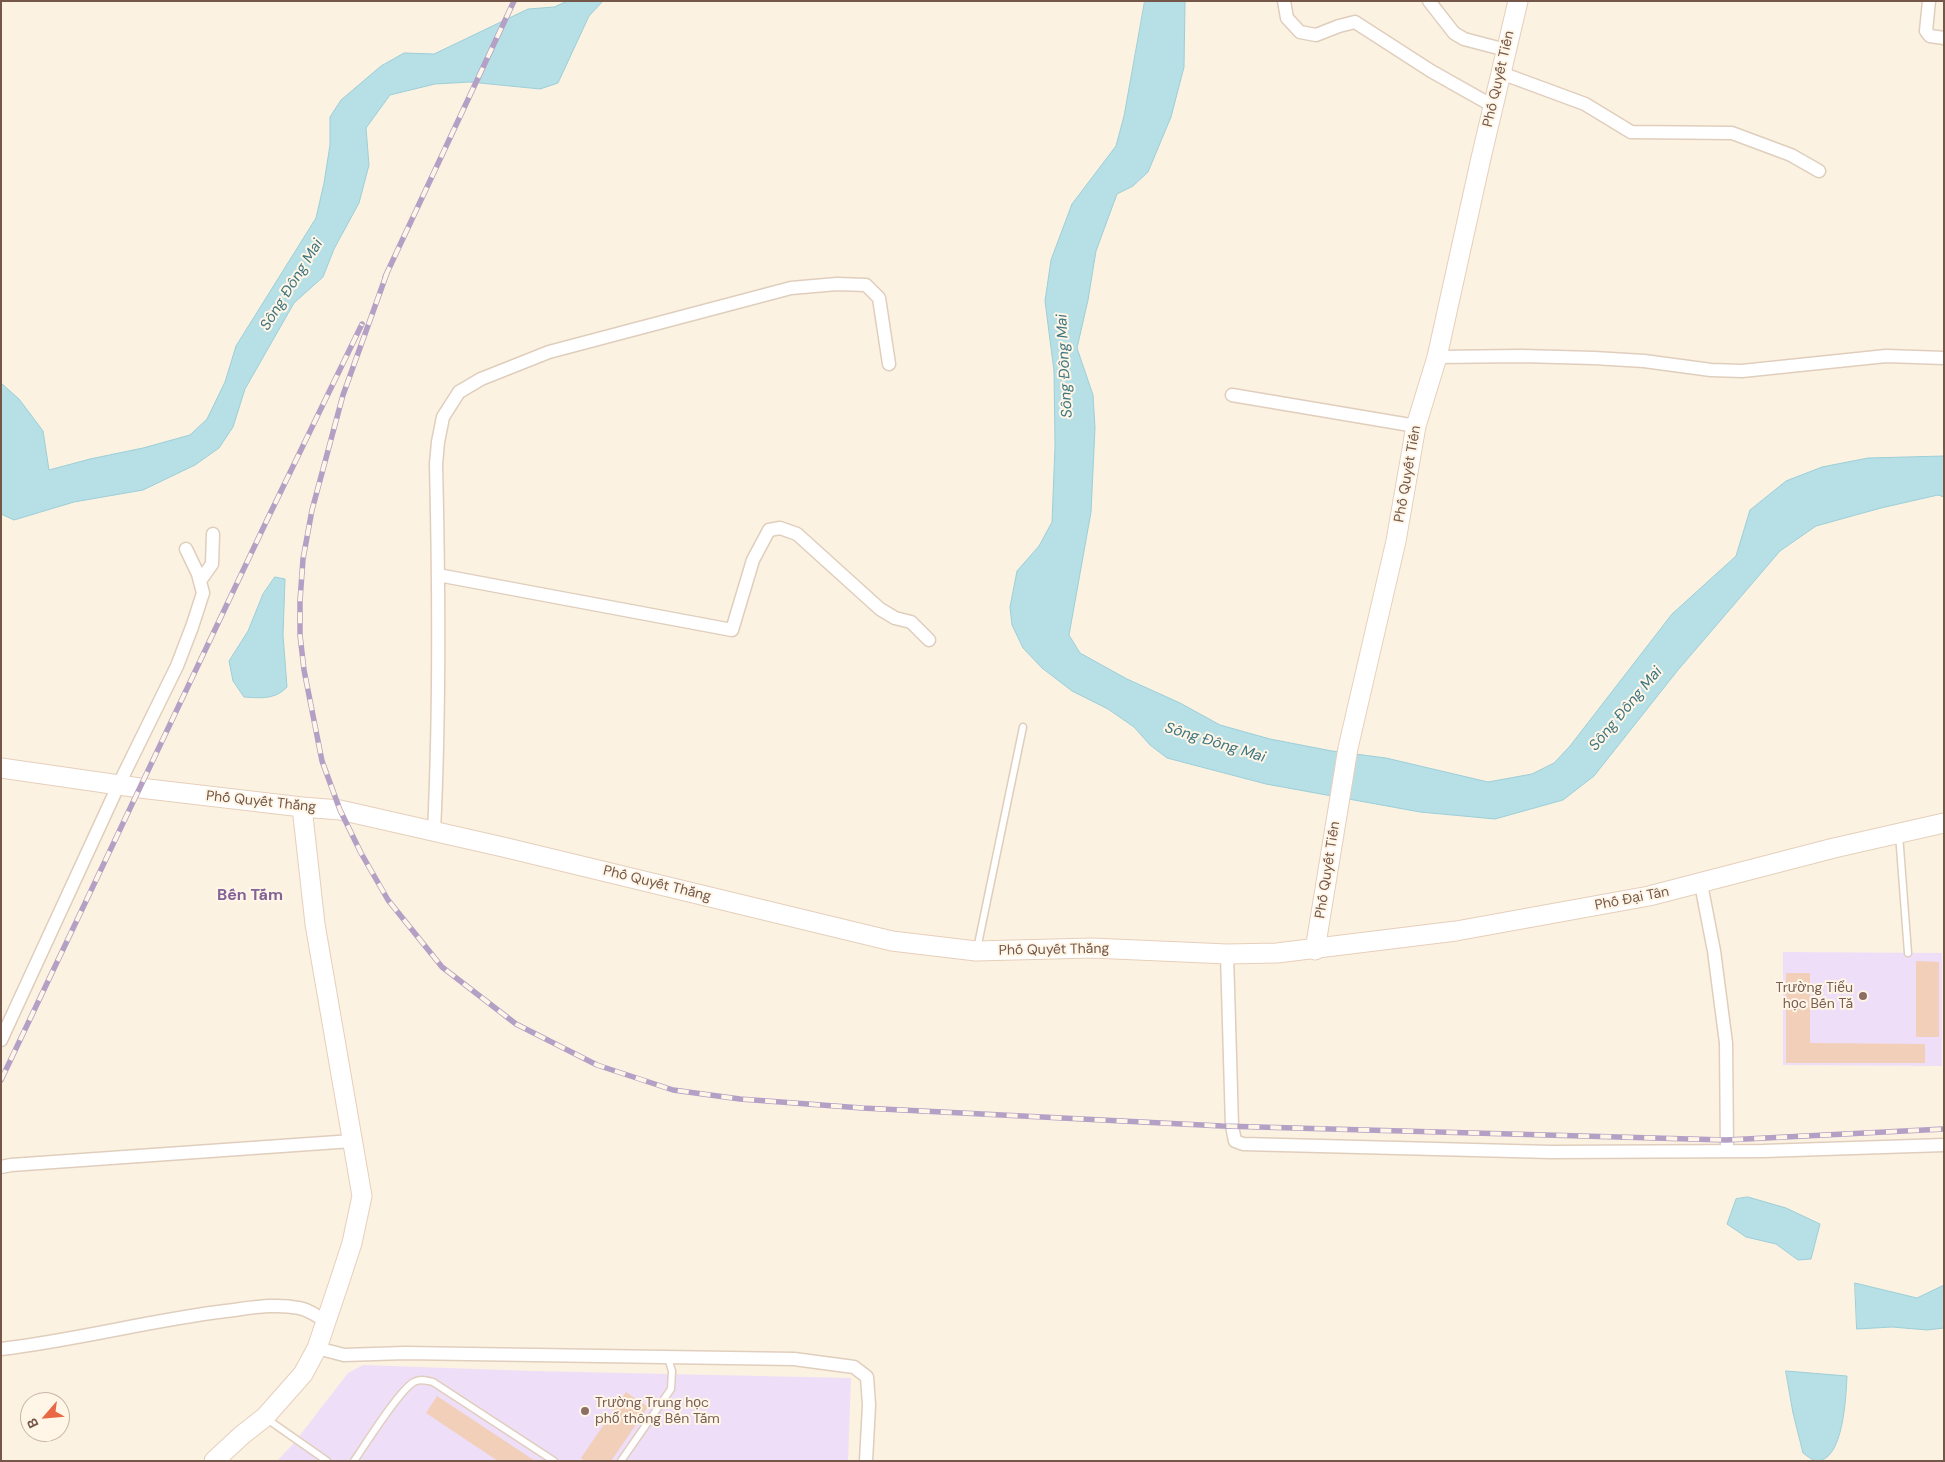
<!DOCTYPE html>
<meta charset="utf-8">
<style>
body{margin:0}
#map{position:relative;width:1945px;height:1462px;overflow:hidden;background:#fcf2e1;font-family:"DM Sans",sans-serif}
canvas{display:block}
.frame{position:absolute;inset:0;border:2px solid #745748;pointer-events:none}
.north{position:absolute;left:20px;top:1392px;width:50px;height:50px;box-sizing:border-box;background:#fff6e7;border:1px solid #c7b6a7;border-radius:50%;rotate:243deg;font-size:14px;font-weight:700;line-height:20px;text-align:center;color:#745748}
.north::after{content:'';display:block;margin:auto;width:18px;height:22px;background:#e86944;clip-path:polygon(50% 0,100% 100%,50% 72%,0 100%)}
</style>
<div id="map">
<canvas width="1945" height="1462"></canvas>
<div class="frame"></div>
<div class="north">B</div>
</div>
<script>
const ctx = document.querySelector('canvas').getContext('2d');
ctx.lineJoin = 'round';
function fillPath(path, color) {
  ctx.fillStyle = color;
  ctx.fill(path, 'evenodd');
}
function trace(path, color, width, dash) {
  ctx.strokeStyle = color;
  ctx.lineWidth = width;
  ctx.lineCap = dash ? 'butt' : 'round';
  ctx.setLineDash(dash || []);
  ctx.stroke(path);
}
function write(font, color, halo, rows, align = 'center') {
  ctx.font = font + ' "DM Sans",sans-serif';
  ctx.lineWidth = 4;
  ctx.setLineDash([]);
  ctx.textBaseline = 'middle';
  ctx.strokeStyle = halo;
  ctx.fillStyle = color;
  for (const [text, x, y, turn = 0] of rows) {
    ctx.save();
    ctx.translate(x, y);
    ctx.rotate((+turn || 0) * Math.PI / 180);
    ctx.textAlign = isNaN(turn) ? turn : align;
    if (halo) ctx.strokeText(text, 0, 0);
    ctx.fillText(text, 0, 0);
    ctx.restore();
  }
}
fillPath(new Path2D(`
 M1783,952L1942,953V1066L1783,1065Z
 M363,1365L532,1371L851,1378L848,1461H277L294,1443L348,1373Z`), '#efdef8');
const water = new Path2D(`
 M568,1H603L589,16L558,83L540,89L470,82L435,84L390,95L366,128L369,165L359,203L334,249L323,277L294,303L245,389L233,427L219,448L195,465L143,490L74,502L14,520L1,514V383L19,399L43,431L49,470L90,459L143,448L190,435L207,419L225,382L236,346L316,218L324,183L330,145V117L341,100L381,66L404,53L434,54L528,9L554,7Z
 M1145,1H1185L1184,67L1171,117L1148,172L1133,186L1117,194L1096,251L1088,300L1077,348L1093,395L1095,428L1091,512L1069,635L1080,653L1127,679L1180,703L1220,725L1270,739L1332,751L1386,758L1488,782L1532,774L1554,763L1570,746L1672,614L1736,556L1750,510L1786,481L1822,467L1868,458L1944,456V497L1938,495L1881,508L1816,526L1780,551L1678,670L1594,776L1563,800L1495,819L1420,812L1266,784L1167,758L1150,745L1134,727L1108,709L1072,691L1042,668L1023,648L1012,625L1010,607L1017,571L1039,546L1052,522L1055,446L1054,371L1045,301L1051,260L1072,204L1116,146L1124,116Z
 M275,577L285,579L283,635L287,687C275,700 260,698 244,697L233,681L229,661L248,631L263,594Z
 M1748,1197L1786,1208L1820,1224L1811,1259L1798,1260L1776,1244L1746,1237L1727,1224L1736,1199Z
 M1855,1283L1917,1298L1944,1285V1328L1927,1330L1892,1327L1857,1329Z
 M1786,1371L1847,1376C1846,1394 1844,1462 1816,1461C1812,1460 1807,1456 1803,1453L1793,1413Z`);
fillPath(water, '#b6dfe6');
trace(water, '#9cced8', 1);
fillPath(new Path2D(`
 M1916,961L1939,962V1037H1916Z
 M1786,973H1810V1043L1925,1044V1063H1786Z
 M626,1392L648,1407L611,1461H585L581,1458Z
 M437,1396L535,1461H498L426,1413Z`), '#f2cfb9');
const lane = new Path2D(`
 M1899,834L1908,953
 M977,949L1023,727
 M267,1419L327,1461
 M354,1461C365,1445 400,1389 414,1382C420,1378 427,1381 433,1382L554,1461
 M621,1461L671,1389L672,1371L668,1358`);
const street = new Path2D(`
 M1284,1L1287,18L1300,32L1316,35L1339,26L1355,22L1431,71L1493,106
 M1429,1L1454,33L1464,39L1506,50
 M1929,1L1926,31L1930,36L1944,38
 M1501,73L1585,104L1631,132L1732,133L1791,155L1819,171
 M1437,357L1522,356L1594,358L1644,361L1711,370L1742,371L1886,356L1944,358
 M1232,395L1416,426
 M438,575L732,630L753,560L769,530L780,528L797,534L880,609L895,618L911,622L929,640
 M200,581L212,564L213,534
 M434,831C440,709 439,587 436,464L438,442L443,417L459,392L481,379L549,352L791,288L837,284L866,285L879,298L889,364
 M1701,884L1714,951L1726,1043L1727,1151
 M1227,954L1232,1126L1235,1141L1243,1144L1551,1152L1763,1151L1944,1145
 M1,1040L119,784L177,666L192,627L203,593L198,574L186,549
 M1,1167L11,1165L352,1141
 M317,1348L344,1355L405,1353L794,1359L854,1367L867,1377L869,1405L866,1461
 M1,1349C77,1340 151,1320 226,1311C250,1308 275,1303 299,1308C308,1309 318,1317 326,1321`);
const secondary = new Path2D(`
 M1,768L140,788L302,807L340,810L503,847L892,941L976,951L1092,948L1227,954L1277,953L1456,931L1649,896L1834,848L1944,823
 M1315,950L1348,748L1396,541L1416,426L1437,357L1481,158L1518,1
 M214,1461L242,1435L265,1417L303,1374L317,1348L339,1283L352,1243L362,1196L315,924L302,807`);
trace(lane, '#e0cebd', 9);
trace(street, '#e0cebd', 15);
trace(secondary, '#e6cfbb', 21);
trace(lane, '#fff', 6);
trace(street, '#fff', 12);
trace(secondary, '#fff', 19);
const rail = new Path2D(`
 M387,273L343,395L312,510L303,559L300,601V635L304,670L322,761L340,810L361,853L388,900L442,967L516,1024L597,1065L673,1090L740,1099L862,1108L1222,1126L1726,1140L1944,1129
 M385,277L514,1
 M1,1080L267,520L362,324`);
trace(rail, '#b4a0c5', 5.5);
trace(rail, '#fff6e7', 4, [11]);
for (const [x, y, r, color] of [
 [1863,996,5,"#8d6e63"],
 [585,1411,5,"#8d6e63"]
]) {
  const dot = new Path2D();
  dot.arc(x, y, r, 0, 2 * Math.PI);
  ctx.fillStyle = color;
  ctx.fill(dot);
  trace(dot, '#fff6e7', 2);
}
write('14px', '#745748', '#fff6e7', [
 ["Phố Quyết Tiến",1499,79,-77],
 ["Phố Quyết Tiến",1408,474,-80],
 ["Phố Quyết Thắng",261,802,6],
 ["Phố Quyết Tiến",1328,870,-81],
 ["Phố Quyết Thắng",657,884,14],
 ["Phố Đại Tân",1632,899,-11],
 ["Phố Quyết Thắng",1054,950,-1]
]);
write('14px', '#785e54', '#fff6e7', [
 ["Trường Tiểu",1853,988],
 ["học Bến Tắ",1853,1004],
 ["Trường Trung học",595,1403,"left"],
 ["phổ thông Bến Tắm",595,1419,"left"]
], 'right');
write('italic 15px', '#3f7681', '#fff6e7', [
 ["Sông Đông Mai",292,285,-58],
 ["Sông Đông Mai",1065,366,-93],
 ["Sông Đông Mai",1626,709,-50],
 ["Sông Đông Mai",1215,743,17]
]);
write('bold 16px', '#866397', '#fff6e7', [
 ["Bến Tắm",250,896]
]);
</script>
